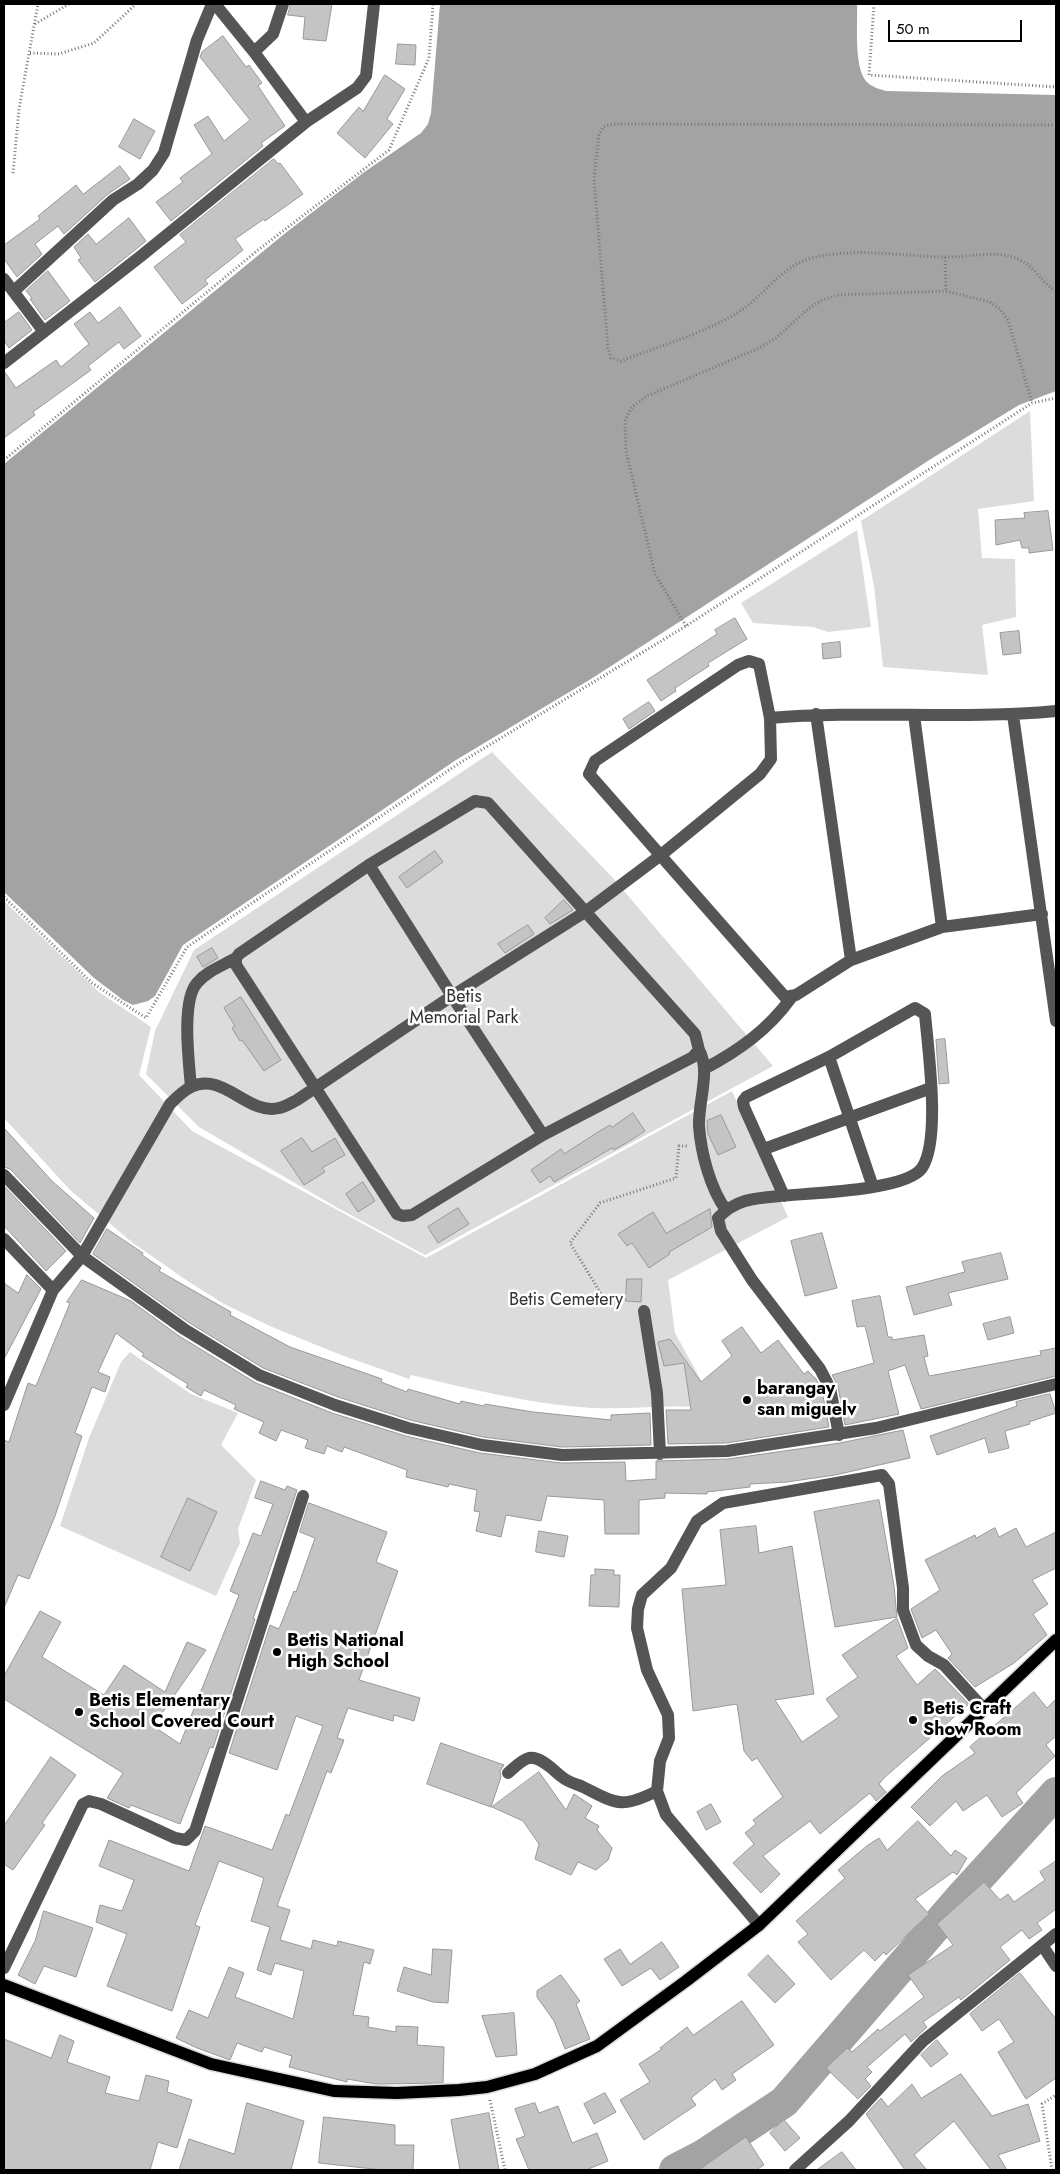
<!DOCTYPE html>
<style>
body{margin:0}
#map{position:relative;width:1060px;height:2174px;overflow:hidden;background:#fff;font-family:Jost,sans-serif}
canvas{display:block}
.frame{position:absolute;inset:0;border:5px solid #000;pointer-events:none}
.scale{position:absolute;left:888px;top:20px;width:134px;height:22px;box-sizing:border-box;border:2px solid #000;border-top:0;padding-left:6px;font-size:15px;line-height:18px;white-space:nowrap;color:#000;-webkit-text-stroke:4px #fff;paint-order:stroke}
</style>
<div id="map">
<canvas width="1060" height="2174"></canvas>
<div class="frame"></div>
<div class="scale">50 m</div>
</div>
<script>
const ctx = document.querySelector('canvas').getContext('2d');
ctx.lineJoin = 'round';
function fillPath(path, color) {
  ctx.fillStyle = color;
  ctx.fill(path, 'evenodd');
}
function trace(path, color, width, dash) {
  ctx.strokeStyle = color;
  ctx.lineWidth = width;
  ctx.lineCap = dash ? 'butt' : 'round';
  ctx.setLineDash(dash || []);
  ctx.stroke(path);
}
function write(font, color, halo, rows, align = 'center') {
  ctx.font = font + ' Jost,sans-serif';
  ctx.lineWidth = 5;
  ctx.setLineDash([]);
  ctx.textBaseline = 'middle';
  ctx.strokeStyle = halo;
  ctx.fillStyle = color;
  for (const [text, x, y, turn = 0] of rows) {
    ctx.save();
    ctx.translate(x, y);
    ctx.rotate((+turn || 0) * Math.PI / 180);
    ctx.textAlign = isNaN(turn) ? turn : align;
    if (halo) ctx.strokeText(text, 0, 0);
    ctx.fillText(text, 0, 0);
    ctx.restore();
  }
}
fillPath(new Path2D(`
 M1030,411L1034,501L978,509L982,558L1015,559L1016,617L982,625L988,675L883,667L874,586L861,521Z
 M857,530L871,627L828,632L813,627L753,623L741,603Z
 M492,752L613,878L773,1066L425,1255L336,1207L199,1127L146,1074L155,1031L194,950Z
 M4,901L99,992L151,1027L139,1075L192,1131L426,1258L732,1091L788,1217L668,1280L675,1333L712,1400L711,1409C671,1403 632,1410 592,1408C530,1404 470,1389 411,1375L409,1379L341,1355L272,1327L224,1304L186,1280L133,1243L70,1190L4,1118Z
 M130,1352L191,1394L238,1413L221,1445L256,1480L238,1529L240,1543L216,1596L60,1526L89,1438L121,1362Z`), '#dcdcdc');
fillPath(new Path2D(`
 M440,4H857C858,24 853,70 868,83C874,88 880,89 886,91L1056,95V391L1019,405L934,457L591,679L456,760L183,945L155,996L148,1001L133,1005L123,1000L94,978L4,892V464L283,235L363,173L421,133L428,124L431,113Z`), '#a3a3a3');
trace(new Path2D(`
 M675,2170L702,2156L784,2102L962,1896L1056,1793`), '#a3a3a3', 32);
const building = new Path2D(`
 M291,4H332L326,41L303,39L305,17L288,15Z
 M223,36L246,67L249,65L262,83L258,86L285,126L261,143L263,146L171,221L156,202L183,182L180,178L212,154L194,125L208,116L224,141L250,120L200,57L202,52Z
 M398,44L416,45L415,65L396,64Z
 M385,75L405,89L387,119L393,124L365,158L337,133L359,107L363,111Z
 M134,119L155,131L140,159L119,147Z
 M274,159L278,164L280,163L303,194L265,221L264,219L235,239L243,250L205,280L208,284L182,304L154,267L186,242L180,235Z
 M120,166L130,179L108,194L64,234L58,226L35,244L42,254L17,277L4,259V245L40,219L38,216L76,185L83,194Z
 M129,218L146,241L95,282L78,260L81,258L74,247L88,234L96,244Z
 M48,271L70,301L45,320L30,299L32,298L26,291Z
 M120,307L141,336L124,349L119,342L88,366L91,370L33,412L35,415L4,438V371L16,388L56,360L61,367L89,344L74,324L90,312L98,323Z
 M19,312L32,330L9,348L4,341V323Z
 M1048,511L1053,550L1029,553V548H1022L1020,540L996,545L995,520L1025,518L1024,513Z
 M735,618L747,639L708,663L709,666L675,688L676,691L661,701L647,680L717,634L715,630Z
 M1019,631L1021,653L1003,655L1000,633Z
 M840,642L841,657L823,659L822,644Z
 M649,702L655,711L629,729L623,719Z
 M435,851L443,862L407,888L399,877Z
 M564,900L573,910L550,924L545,918Z
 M528,925L534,934L505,953L498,944Z
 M212,948L218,958L203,967L197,957Z
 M241,997L281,1060L264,1071L242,1040L240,1041L232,1028L235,1026L224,1008Z
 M945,1039L949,1083L939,1084L936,1040Z
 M633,1113L645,1131L628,1142L614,1150L612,1148L554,1182L550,1176L540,1183L531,1170L561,1149L564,1154L598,1132L610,1125L612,1127Z
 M721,1115L736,1147L718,1155L708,1134L707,1121Z
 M4,1128L52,1181L94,1218L80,1243L10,1169L4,1167Z
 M302,1138L312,1152L335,1138L345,1155L322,1168L325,1172L304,1185L281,1151Z
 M363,1182L375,1201L358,1212L346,1194Z
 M4,1186L66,1251L46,1271L4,1226Z
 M458,1208L469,1224L438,1243L428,1227Z
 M710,1209L712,1227L669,1252L670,1254L649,1268L632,1243L627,1246L618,1234L653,1212L666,1233Z
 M107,1229L143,1253L142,1255L161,1268L159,1271L231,1312L230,1315L290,1347L382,1379L381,1382L407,1392L408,1389L460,1404L461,1401L484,1406L485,1404L533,1412L611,1420V1415L650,1413L651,1445L562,1447L483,1437L410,1420L338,1397L263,1368L188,1322L93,1254Z
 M822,1233L837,1288L805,1296L791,1241Z
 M1001,1253L1008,1279L948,1293L952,1305L914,1315L906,1287L965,1272L962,1262Z
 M27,1275L41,1289L4,1359V1283L18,1293Z
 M627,1279H642L641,1302L626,1301Z
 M82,1280L131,1301L179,1336L256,1383L332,1413L406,1436L480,1453L561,1463L625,1462L626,1481L656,1479V1461L728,1459L840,1443L903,1430L910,1458L835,1475L787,1482L750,1484V1487L707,1492V1494L665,1493V1498L639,1500V1534H605L604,1500L547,1496L541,1521L506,1515L501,1537L476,1531L480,1512L474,1511L477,1490L449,1484L448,1487L406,1477L407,1470L344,1447L342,1452L327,1446L324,1454L305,1448L308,1440L281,1430L276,1441L259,1433L264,1422L234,1409L236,1405L204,1390L201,1396L186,1387L188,1384L142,1356L144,1354L116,1333L98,1372L110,1377L105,1392L92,1387L75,1433L82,1436L55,1516L29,1579L18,1575L4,1608V1440L9,1442L28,1383L36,1386L70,1303L67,1302Z
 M880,1296L888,1337H892V1340L924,1335L928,1356L924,1357L929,1376L1041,1355L1040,1351L1056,1348V1376L921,1409L905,1365L888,1371L899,1414L845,1425L838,1386L832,1375L874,1363L865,1326L857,1327L852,1301Z
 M1010,1317L1014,1333L988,1340L983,1324Z
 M742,1327L761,1353L778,1340L804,1374L808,1371L816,1379L822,1391L829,1427L726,1443L668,1444L666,1410H691L684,1363L664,1366L658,1342L670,1339L701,1382L732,1356L722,1341Z
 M1050,1394L1056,1413L1029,1422L1030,1424L1005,1431L1009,1448L989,1453L985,1438L937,1455L930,1436L1017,1406L1016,1402Z
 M261,1481L285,1490L287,1486L297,1490L253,1619H255L213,1748L210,1747L180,1824L131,1805L129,1808L107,1798L123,1773L4,1699V1676L40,1611L61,1622L42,1657L104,1695L124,1665L165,1692L187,1642L206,1650L153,1726L180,1744L239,1595L230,1591L253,1533L261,1536L273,1504L255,1498Z
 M188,1498L217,1512L190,1571L161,1557Z
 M879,1500L894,1586L897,1617L835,1627L814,1512Z
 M309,1503L387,1532L376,1562L398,1571L359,1680L420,1698L414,1721L394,1715L393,1721L348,1708L337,1738L344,1740L331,1773L327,1771L277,1906L290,1910L280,1940L311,1949L313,1940L337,1946L338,1941L374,1950L370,1964L364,1962L353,2015L369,2017L368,2027L396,2032V2026L418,2027L417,2045L444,2047L443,2083L376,2084L347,2079V2082L289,2067L292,2056L264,2047L262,2052L237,2043L230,2060L197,2048L176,2038L189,2010L208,2018L229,1967L244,1973L235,1997L293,2019L304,1971L275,1963L271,1975L257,1970L270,1927L251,1921L264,1878L219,1861L195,1925L200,1927L172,2011L107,1986L127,1934L96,1922L100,1905L122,1911L134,1880L99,1866L109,1840L189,1871L205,1826L272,1850L286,1814L289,1816L323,1726L296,1716L277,1770L229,1753L270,1625L279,1629L294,1591L296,1592L315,1538L300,1532Z
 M756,1526L759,1553L792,1546L814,1694L775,1700L802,1742L839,1717L826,1699L858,1677L842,1655L897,1618L908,1648L896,1656L917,1685L935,1669L969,1704L885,1777L879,1784L886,1792L876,1801L870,1793L820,1834L810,1821L763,1856L780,1874L761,1893L733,1863L754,1844L745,1833L756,1824L753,1820L783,1797L757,1758L752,1761L744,1751L737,1704L693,1711L682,1589L726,1585L720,1530Z
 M995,1528L999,1537L1016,1528L1026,1547L1056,1532V1568L1032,1580L1048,1604L1033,1614L1047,1635L1014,1663L975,1687L948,1658L952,1654L936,1630L922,1638L911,1609L940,1590L925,1560L975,1535L976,1538Z
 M539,1531L568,1536L564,1557L536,1552Z
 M595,1569L614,1570V1575H620L619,1607L589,1606L591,1575H595Z
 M1034,1692L1047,1708L1056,1699V1736L1046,1745L1055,1756L1016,1793L1023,1803L1002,1817L987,1795L963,1811L956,1801L930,1826L911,1807L942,1776L975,1753L970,1747Z
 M441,1743L504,1765L500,1771L501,1777L491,1807L427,1784Z
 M51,1757L76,1775L42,1823L45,1825L13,1870L4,1864V1826Z
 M539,1772L566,1810L574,1794L592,1806L585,1818L599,1826L597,1830L612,1848L608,1860L596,1870L578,1862L571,1875L535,1859L539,1844L523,1821L492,1807Z
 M711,1804L721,1822L706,1830L697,1812Z
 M918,1821L951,1856L955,1850L967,1858L957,1875L953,1872L915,1899L929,1914L886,1955L884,1952L875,1961L864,1950L831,1980L798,1942L808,1934L796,1921L845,1878L838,1870L868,1845L879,1838L887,1850Z
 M1056,1861V1909L1037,1923L1042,1930L1029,1939L1022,1930L1000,1947L1010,1960L961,2000L959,1997L923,2022L927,2027L911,2042L905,2034L867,2067L872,2072L865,2079L871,2086L858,2099L826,2068L847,2048L852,2052L878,2029L880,2031L924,1997L908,1975L953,1945L937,1924L984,1882L1000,1900L1008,1894L1014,1902L1045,1880L1040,1872Z
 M44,1911L93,1928L76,1977L44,1966L35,1984L18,1975L35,1941Z
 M662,1942L679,1967L660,1980L651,1968L622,1986L604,1959L620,1949L630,1964Z
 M433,1949L452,1950L448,2003L433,2002L397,1991L404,1967L431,1975Z
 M768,1955L795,1984L775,2003L748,1975Z
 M1020,1973L1056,2019V2078L1026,2099L998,2052L1014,2042L999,2019L982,2031L970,2014Z
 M561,1975L580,2001L576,2004L590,2039L565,2049L554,2021L537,1997V1991Z
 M742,2001L774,2045L732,2074L736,2080L722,2090L715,2079L691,2098L696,2105L644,2140L620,2100L650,2082L639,2064L662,2049L660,2048L687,2027L693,2035Z
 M514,2013L517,2055L496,2057L482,2016Z
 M60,2035L74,2041L67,2062L110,2077L105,2093L139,2101L146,2075L169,2081L167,2092L192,2100L177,2148L158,2142L150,2170H4V2039L51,2058Z
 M937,2040L948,2054L931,2067L921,2055Z
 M961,2074L992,2116L1028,2104L1040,2141L998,2155L1007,2170H991L954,2121L914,2155L927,2170H905L866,2114L881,2098L888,2107L912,2084L921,2098Z
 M605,2093L616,2112L594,2124L584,2104Z
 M247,2103L304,2121L291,2170H179L189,2139L234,2154Z
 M535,2103L539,2113L558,2106L572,2143L597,2133L608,2161L586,2170H529L516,2139L525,2136L515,2109Z
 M489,2113L499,2170H460L451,2120Z
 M324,2117L395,2125V2145H414L413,2170H383L319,2163Z
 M784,2120L800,2138L785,2151L770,2133Z
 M746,2137L764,2165L756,2170H699Z
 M842,2152L856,2170H817Z`);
fillPath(building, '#c4c4c4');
trace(building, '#999', 1);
const major = new Path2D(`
 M4,1985L211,2064L334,2091L397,2093L459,2090L487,2087L535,2074L597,2046L686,1981L759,1925L1056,1640`);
trace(major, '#dbdbdb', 15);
trace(new Path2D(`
 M874,4L869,75L1056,87
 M35,24L69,4
 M30,53L59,54L94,43L135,5
 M1056,125L613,124L603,127L599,135L594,179L608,348L611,358L621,361C659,346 702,334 737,313C764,297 780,266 812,258C856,247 900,256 944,257C970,258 998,248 1022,261C1035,268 1043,284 1056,291
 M13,173L19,109L38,4
 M945,257L946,291
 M4,460L258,250L389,150L429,58L433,4
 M686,626L655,574L626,451L625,421L632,407L647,396L757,349L776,338L808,309L820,301L837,295L946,291L990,302L1000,309L1008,320L1032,403
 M4,897L92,983L146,1018L187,947L458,764L686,626L1032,403L1056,398
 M608,1305L570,1243L600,1203L676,1178L679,1146H688
 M490,2100L505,2170
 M1052,2170L1042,2104L1056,2095`), '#777', 3, [1, 2.5]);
trace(new Path2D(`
 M215,4L254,52L306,122
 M254,52L273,34L283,4
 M4,279L44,332
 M14,291L113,200L138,184L153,170L164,153L197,40L212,4
 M4,363L141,256L306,122L357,88L366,76L374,4
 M816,714L851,960
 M914,715L942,927
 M1013,715L1056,1021
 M770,718C865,710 961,720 1056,711
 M475,801L488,803L695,1034L699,1050L693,1057L543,1135L412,1215L403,1216L397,1214L236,965V958L239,954L369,865Z
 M369,865L452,996L543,1135
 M699,1050C711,1071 698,1102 699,1126C701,1153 710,1188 726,1210
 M829,1057L873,1187
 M704,1069C738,1051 768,1030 791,998
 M191,1087C189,1063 181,1001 197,983C207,971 222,966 236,958
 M764,1149L931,1088
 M4,1175L82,1256L184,1329L259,1375L335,1405L408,1428L482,1445L562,1455L727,1451L876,1428L1056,1384
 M784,1196L744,1107L743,1101L746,1097L829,1057L915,1008L925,1014C928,1050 941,1139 922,1168C906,1191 809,1193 780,1196C755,1198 735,1199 718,1218L721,1231L752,1280L820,1369L830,1388L839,1435
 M4,1239L53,1290
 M644,1311L657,1393L660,1454
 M4,1405L53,1290L82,1256L170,1104C176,1098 184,1090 191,1087C223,1071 248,1116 279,1108C285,1107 291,1103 297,1100L452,996L585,912L661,855L760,774L771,759L770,718L759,664L749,661L738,665L595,761L589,774L785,997L796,995L851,960L942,927L1042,914
 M508,1773C514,1768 521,1760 529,1758C541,1756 554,1771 562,1777C568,1782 576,1784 583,1787C617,1804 621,1809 657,1791
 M759,1925L666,1815L657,1791L660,1761L669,1738L668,1715L647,1670L637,1628L638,1609L642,1595L671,1568L697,1521L723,1503L882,1475L889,1484L903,1588V1610L916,1645L928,1656L944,1665L984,1709
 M1042,1945L1056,1966
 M4,1968L83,1804L89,1801L101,1804L175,1838L186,1840L195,1831L303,1496
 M795,2170L849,2121L923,2041L1056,1934`), '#555', 12);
trace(major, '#000', 12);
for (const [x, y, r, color] of [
 [747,1400,5,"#000"],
 [277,1652,5,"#000"],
 [79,1712,5,"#000"],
 [913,1720,5,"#000"]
]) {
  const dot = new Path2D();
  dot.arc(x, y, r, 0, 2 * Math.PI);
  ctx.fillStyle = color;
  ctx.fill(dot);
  trace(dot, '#fff', 2);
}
write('18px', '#333', '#fff', [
 ["Betis",464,998],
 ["Memorial Park",464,1019],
 ["Betis Cemetery",566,1301]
]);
write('bold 18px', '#000', '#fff', [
 ["barangay",757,1390],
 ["san miguelv",757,1411],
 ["Betis National",287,1642],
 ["High School",287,1663],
 ["Betis Elementary",89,1702],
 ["School Covered Court",89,1723],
 ["Betis Craft",923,1710],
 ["Show Room",923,1731]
], 'left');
</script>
